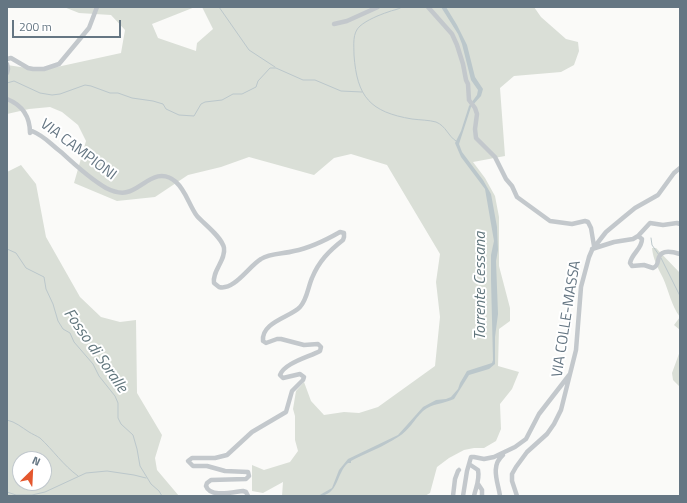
<!DOCTYPE html>
<style>
body{margin:0}
#map{position:relative;width:687px;height:503px;overflow:hidden;background:#fafaf8;font-family:"Titillium Web",sans-serif}
canvas{display:block}
.frame{position:absolute;inset:0;border:8px solid #657683;pointer-events:none}
.north{position:absolute;left:12px;top:451px;width:40px;height:40px;box-sizing:border-box;background:#fff;border:1px solid #c1c8cd;border-radius:50%;rotate:24deg;font-size:11px;font-weight:700;line-height:16px;text-align:center;color:#657683}
.north::after{content:'';display:block;margin:auto;width:14px;height:18px;background:#e4572e;clip-path:polygon(50% 0,100% 100%,50% 72%,0 100%)}
.scale{position:absolute;left:12px;top:20px;width:109px;height:18px;box-sizing:border-box;border:2px solid #657683;border-top:0;padding-left:5px;font-size:12px;line-height:14px;white-space:nowrap;color:#657683;-webkit-text-stroke:3px #fff;paint-order:stroke}
</style>
<div id="map">
<canvas width="687" height="503"></canvas>
<div class="frame"></div>
<div class="north">N</div>
<div class="scale">200 m</div>
</div>
<script>
const ctx = document.querySelector('canvas').getContext('2d');
ctx.lineJoin = 'round';
function fillPath(path, color) {
  ctx.fillStyle = color;
  ctx.fill(path, 'evenodd');
}
function trace(path, color, width, dash) {
  ctx.strokeStyle = color;
  ctx.lineWidth = width;
  ctx.lineCap = dash ? 'butt' : 'round';
  ctx.setLineDash(dash || []);
  ctx.stroke(path);
}
function write(font, color, halo, rows, align = 'center') {
  ctx.font = font + ' "Titillium Web",sans-serif';
  ctx.lineWidth = 4;
  ctx.setLineDash([]);
  ctx.textBaseline = 'middle';
  ctx.strokeStyle = halo;
  ctx.fillStyle = color;
  for (const [text, x, y, turn = 0] of rows) {
    ctx.save();
    ctx.translate(x, y);
    ctx.rotate((+turn || 0) * Math.PI / 180);
    ctx.textAlign = isNaN(turn) ? turn : align;
    if (halo) ctx.strokeText(text, 0, 0);
    ctx.fillText(text, 0, 0);
    ctx.restore();
  }
}
fillPath(new Path2D(`
 M64,7H195L152,24L158,38L196,51L197,43L213,29L202,7H534L541,17L566,39L578,42L579,51L574,65L561,72L514,76L500,88L505,156L473,162L485,178L495,196L499,217V266L510,308V321L499,329L498,366L519,372L512,389L500,404L501,429L496,441L484,448H474L464,450L449,458L437,467L430,493L425,496H282L283,482L263,493L252,491V465L264,470L290,462L298,451L295,440V416L293,409L296,391L304,382L311,401L324,415L344,412L359,413L378,407L435,366L440,317L436,282L440,254L387,165L351,154L334,158L314,175L249,157L221,167L188,175L155,197L117,201L74,183L86,141L78,125L62,112L50,107L29,109L7,114V65L34,69L57,67L121,53L125,30L111,15L79,13Z
 M21,165L36,184L46,237L80,297L101,317L120,322L136,320L137,393L162,435L155,458L157,470L179,496H7V172ZM20,459H44V483H20Z
 M652,248H656L680,273V330L674,325L680,317C671,305 669,291 663,278C658,268 653,259 652,248Z
 M680,351V387L673,380L672,373Z`), '#dadfd7');
fillPath(new Path2D(`
 M441,7H446L457,25L467,45L475,77L483,89L481,96L471,107L459,144L462,152L483,180L491,194L497,227L498,250L496,261L498,314L495,337V364L489,369L469,375L454,399C444,404 432,403 423,411C414,419 410,430 398,437C383,447 366,453 351,461V463H348C336,473 339,496 318,496L332,488L339,470L348,459L398,435L423,407L436,400L446,399L451,397L458,389L460,383L467,371L492,363L493,360L491,279V255L494,241L485,189L461,157L455,143L461,131L469,106L477,95L478,90L471,80L462,44L458,34Z`), '#bbc7cb');
trace(new Path2D(`
 M219,7L249,50L275,67
 M402,7C397,10 393,10 388,12C379,15 367,20 360,26C352,33 354,45 354,55C357,97 370,112 412,119C420,120 429,120 436,122C446,126 448,136 456,141
 M7,83L14,81L40,93L52,95L60,94L85,85L91,86L110,93H118L132,98L153,101L163,104L166,109L179,115L194,116L201,104L205,102L222,100L233,94H242L256,87L258,81L270,68H276L303,80H315L341,91L362,92
 M651,238L652,245L659,255
 M7,249L16,253L26,268L44,277L46,289L53,304L58,321L63,329L70,333L74,342L93,364L99,376L115,396L118,403V418L121,424L133,435L137,449L140,466L151,484L159,491L162,496
 M661,258L680,296
 M7,420C16,422 21,427 29,432C32,434 37,436 40,438C53,450 63,465 78,476
 M7,492L16,495H32L45,492L86,473L107,471L134,475L146,478`), '#bbc7cb', 1);
trace(new Path2D(`
 M428,7L452,34L457,45L463,64L466,80L468,84L469,100L475,108L477,114L475,129L476,138L495,157L506,179L512,186L517,197L550,221L572,224L585,221L588,222L591,228L594,246
 M334,24L347,21L378,7
 M7,59L11,58L28,68L33,69H44L59,64L89,28L97,7
 M7,64L8,69L7,73
 M7,99C22,105 30,117 30,133L32,131C46,137 49,143 61,152C75,165 90,179 106,188C112,191 120,194 127,192C142,189 157,165 176,182C186,191 189,205 197,216C204,224 222,237 224,248C226,260 212,271 214,283L219,287C234,291 249,266 261,259C270,253 284,254 294,251C310,248 326,240 340,232L344,233V237L343,240C329,251 319,261 312,278C308,287 307,300 300,307C291,317 261,322 263,341L266,343L277,339H281L304,345L318,344L321,347L320,351C309,357 284,363 280,375L283,378L300,374L304,377L303,380L292,391L286,412L252,432L227,455L215,458H192L188,461L193,466H207L225,471L248,472L249,476L246,479L211,480L207,483L206,486C210,498 233,492 243,491L246,492L248,496
 M638,236L642,239C642,249 632,253 630,263L632,266L644,265L653,268C659,265 657,262 659,257C662,249 674,252 680,254
 M592,249L614,242L633,239L638,236L650,223L663,225L677,223L680,224
 M469,464L478,470C480,480 476,487 474,496
 M478,484L482,490V496
 M453,496L455,479L458,471L459,470
 M463,496L467,471L471,457H474L484,459L494,457L515,447L526,439L539,414L570,374
 M500,496C498,482 490,466 503,455
 M517,496L512,481V474L516,467L527,452L547,434L554,424L561,410L576,350L581,287L589,257L592,250L606,232L624,217L635,208L658,195L674,173L680,168`), '#c3c8cc', 4.5);
write('15px', '#657683', '#fff', [
 ["VIA CAMPIONI",78,150,37],
 ["VIA COLLE-MASSA",567,319,-81]
]);
write('italic 16px', '#60757c', '#fff', [
 ["Torrente Cessana",481,286,-90],
 ["Fosso di Soralle",95,351,55]
]);
</script>
